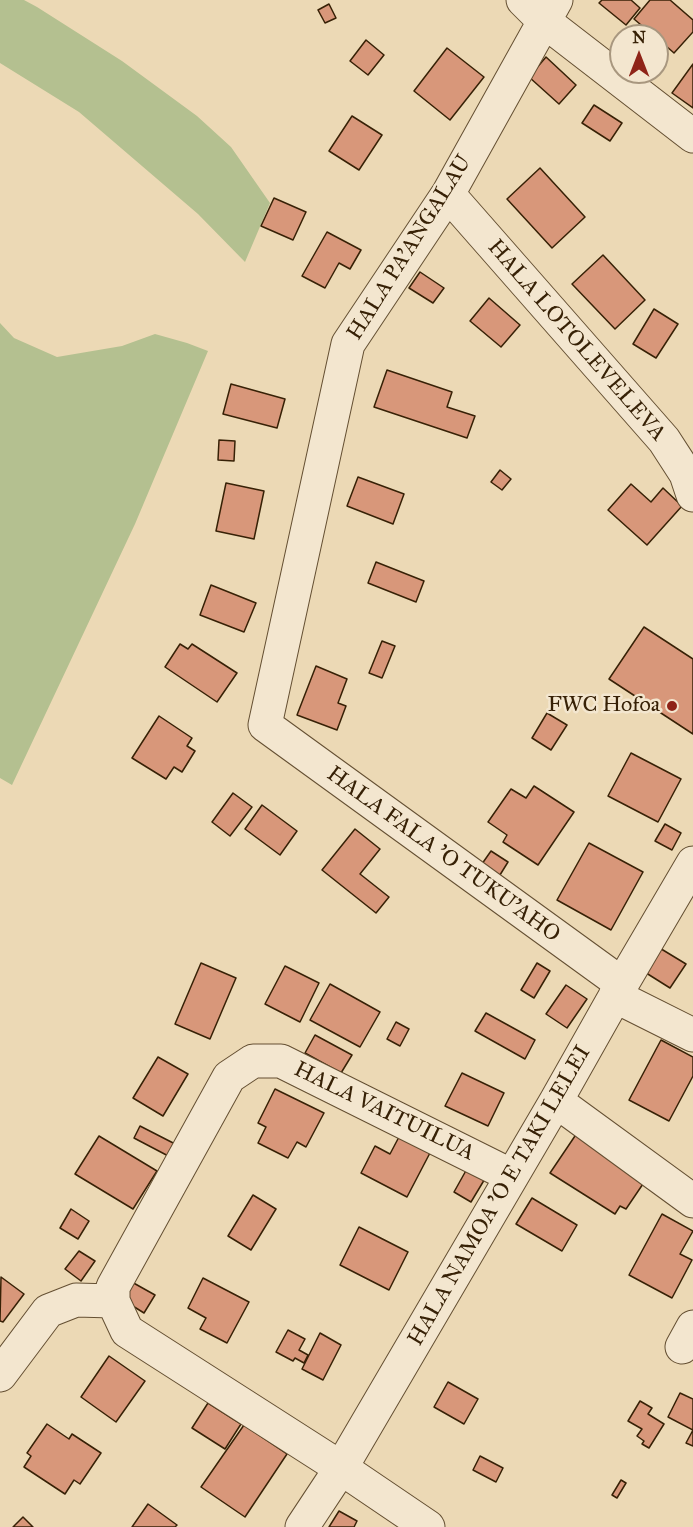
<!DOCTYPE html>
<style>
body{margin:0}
#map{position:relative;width:693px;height:1527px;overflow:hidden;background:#ecd9b5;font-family:"IM FELL Great Primer",serif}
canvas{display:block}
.north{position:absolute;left:609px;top:24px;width:60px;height:60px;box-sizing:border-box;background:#f3e6cf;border:2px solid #a8977f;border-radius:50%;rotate:0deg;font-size:16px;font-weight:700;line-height:24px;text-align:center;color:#372106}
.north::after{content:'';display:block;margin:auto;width:21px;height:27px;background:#8f2418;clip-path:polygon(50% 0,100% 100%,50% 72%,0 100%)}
</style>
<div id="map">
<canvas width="693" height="1527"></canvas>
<div class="north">N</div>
</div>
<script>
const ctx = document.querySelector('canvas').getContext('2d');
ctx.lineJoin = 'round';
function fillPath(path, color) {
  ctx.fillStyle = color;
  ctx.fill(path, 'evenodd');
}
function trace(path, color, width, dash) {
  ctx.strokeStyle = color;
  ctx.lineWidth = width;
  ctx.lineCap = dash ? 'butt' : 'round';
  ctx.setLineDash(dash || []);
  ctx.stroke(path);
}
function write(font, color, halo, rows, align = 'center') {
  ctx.font = font + ' "IM FELL Great Primer",serif';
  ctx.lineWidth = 5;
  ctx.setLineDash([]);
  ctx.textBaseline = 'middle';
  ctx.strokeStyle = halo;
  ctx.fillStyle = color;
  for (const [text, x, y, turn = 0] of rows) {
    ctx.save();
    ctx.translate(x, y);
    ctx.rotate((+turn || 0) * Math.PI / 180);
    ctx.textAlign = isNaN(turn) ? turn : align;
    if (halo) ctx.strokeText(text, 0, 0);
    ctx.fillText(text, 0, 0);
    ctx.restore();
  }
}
fillPath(new Path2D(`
 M0,0H24L37,7L122,61L197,116L231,147L270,203L245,262L198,214L79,112L0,63Z
 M0,323L14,338L57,357L122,346L155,334L187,343L208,351L135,524L12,785L0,778Z`), '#b4c090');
const building = new Path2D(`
 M602,0H631L640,8L626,25L599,3Z
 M650,0H670L693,20V32L674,53L657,38V36H654L634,19Z
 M329,4L336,18L325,23L318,10Z
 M366,40L384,55L368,75L350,61Z
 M447,48L484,77L450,120L414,91Z
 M546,57L576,85L559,104L529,77Z
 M693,64V108L672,93Z
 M594,105L622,123L610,141L582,123Z
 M352,116L382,135L359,170L329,151Z
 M540,168L585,217L552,248L507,199Z
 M274,198L306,212L293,240L261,226Z
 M327,232L361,250L350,269L339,263L325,288L302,276Z
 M603,255L645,300L615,329L572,284Z
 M420,272L444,288L433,303L409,288Z
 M489,298L520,325L501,347L470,321Z
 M654,309L678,324L656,358L633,344Z
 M387,370L452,392L447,407L475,416L467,438L374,407Z
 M231,384L285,399L277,428L223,414Z
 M219,440L235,441L234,461L218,460Z
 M500,470L511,479L502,490L491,482Z
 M358,477L404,494L393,524L347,506Z
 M226,483L264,491L254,539L216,531Z
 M631,484L651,502L663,488L682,506L647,545L608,510Z
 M376,562L424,581L416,602L368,583Z
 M211,585L256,603L244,632L200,615Z
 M644,627L693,659V734L609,679Z
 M382,641L395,646L382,678L369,673Z
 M180,644L188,649L192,644L237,673L217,702L165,667Z
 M316,666L347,679L338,703L346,706L337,730L297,715Z
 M547,713L567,725L551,750L532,738Z
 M159,716L192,738L187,746L195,751L182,772L174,767L166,779L132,758Z
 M631,753L681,779L658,822L608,796Z
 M534,786L574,812L538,865L503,842L507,835L488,822L511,789L526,798Z
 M233,793L252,807L230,836L212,822Z
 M262,805L297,831L280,855L245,829Z
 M665,824L681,833L672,850L655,841Z
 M355,829L380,849L360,874L389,897L376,913L322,870Z
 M589,843L643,872L611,930L557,900Z
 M491,851L508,862L495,883L477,871Z
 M658,947L686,964L670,988L643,971Z
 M201,963L236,978L210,1039L175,1024Z
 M537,963L550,971L534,998L521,990Z
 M285,966L319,983L300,1022L265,1004Z
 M330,984L380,1012L360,1047L310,1020Z
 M566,985L587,999L567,1028L546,1014Z
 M486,1013L535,1040L525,1059L475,1031Z
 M396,1022L409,1029L400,1046L387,1039Z
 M315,1035L352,1055L341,1073L305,1053Z
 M661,1040L693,1057V1076L669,1121L629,1100Z
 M158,1057L188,1074L163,1116L133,1098Z
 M462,1073L504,1093L488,1126L445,1106Z
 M275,1089L324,1113L306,1147L297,1142L288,1158L258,1143L266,1127L258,1123Z
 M140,1126L181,1147L174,1159L134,1138Z
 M577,1133L647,1178L626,1209L620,1206L615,1214L550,1173Z
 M400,1135L431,1151L407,1197L361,1173L375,1146L390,1154Z
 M99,1136L157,1171L133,1209L75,1174Z
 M468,1167L486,1177L471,1202L454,1192Z
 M253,1195L276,1209L251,1250L228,1236Z
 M532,1198L577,1225L562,1251L516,1224Z
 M71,1209L89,1221L78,1239L60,1228Z
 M662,1214L693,1231L680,1254L692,1260L672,1298L629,1275Z
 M359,1227L408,1252L389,1290L340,1265Z
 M79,1251L95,1261L81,1281L65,1269Z
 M1,1277L24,1294L3,1322L0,1321Z
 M203,1278L249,1302L227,1343L200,1329L206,1318L188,1308Z
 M130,1281L155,1295L144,1313L120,1298Z
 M288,1330L305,1339L299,1350L308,1355L304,1363L295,1358L293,1361L276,1352Z
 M320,1333L341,1345L323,1380L302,1369Z
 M109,1356L145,1381L116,1422L81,1397Z
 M448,1382L478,1399L464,1424L434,1407Z
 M680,1393L693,1399V1446L686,1443L693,1430L668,1417Z
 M640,1401L652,1408L648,1414L664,1424L649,1448L642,1444L644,1441L637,1436L642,1429L628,1421Z
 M208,1403L241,1424L225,1449L192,1428Z
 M47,1424L69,1439L72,1434L101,1453L80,1484L74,1480L65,1494L24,1467L31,1456L27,1453Z
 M244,1425L287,1454L245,1517L201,1487Z
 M480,1456L503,1468L496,1482L473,1470Z
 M621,1480L626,1483L617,1498L612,1495Z
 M148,1504L177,1525L175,1527H132Z
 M339,1511L357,1521L354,1527H329Z
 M23,1517L33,1527H13Z`);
fillPath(building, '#d8977a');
trace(building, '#372106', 1.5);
const minor = new Path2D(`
 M523,0L544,21L693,136
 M556,0L448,194L348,344L265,725L622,984
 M448,194L664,440L686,474L693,495
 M615,996L693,1035
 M556,1101L693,1201
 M682,1347L693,1327
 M0,1375L48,1311L76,1300L113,1301
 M302,1527L341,1468L556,1101L622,984L693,863
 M428,1527L341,1468L127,1331L113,1301V1287L229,1077L253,1061H281L512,1176`);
trace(minor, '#644f32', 35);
trace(minor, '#f3e6cf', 33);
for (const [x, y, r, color] of [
 [672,706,6,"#8f2418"]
]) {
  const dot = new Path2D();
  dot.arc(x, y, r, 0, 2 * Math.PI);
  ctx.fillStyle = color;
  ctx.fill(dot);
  trace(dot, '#f3e6cf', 2);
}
write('22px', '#372106', '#f3e6cf', [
 ["HALA PA'ANGALAU",410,248,-58],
 ["HALA LOTOLEVELEVA",576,341,49],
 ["HALA FALA 'O TUKU'AHO",443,855,36],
 ["HALA VAITUILUA",384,1112,26],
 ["HALA NAMOA 'O E TAKI LELEI",500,1196,-60]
]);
write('22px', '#372106', '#f3e6cf', [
 ["FWC Hofoa",660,706]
], 'right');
</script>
